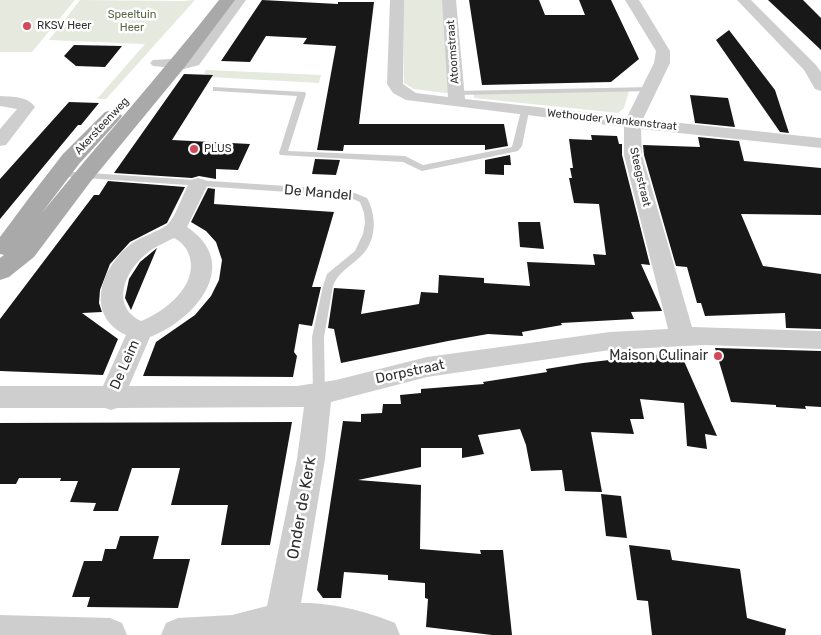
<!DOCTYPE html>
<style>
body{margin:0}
canvas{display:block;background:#fff}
</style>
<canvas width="821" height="635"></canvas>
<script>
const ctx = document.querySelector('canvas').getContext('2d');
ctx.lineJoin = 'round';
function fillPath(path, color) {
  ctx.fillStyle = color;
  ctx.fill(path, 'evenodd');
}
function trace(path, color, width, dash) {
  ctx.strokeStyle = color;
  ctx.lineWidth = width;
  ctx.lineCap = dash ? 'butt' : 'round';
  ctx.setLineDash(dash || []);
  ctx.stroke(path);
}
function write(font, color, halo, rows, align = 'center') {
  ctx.font = font + ' Rubik,sans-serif';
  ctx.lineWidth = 5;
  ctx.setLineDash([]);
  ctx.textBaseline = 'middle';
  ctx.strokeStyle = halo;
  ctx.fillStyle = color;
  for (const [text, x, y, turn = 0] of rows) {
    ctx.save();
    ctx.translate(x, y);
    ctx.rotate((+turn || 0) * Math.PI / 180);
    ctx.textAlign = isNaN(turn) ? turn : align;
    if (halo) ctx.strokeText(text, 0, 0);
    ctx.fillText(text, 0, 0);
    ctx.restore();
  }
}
fillPath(new Path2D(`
 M0,0H75L32,52H0Z
 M80,0L183,1L195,0L106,99H97L145,44L49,40Z
 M403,0H443L453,94L414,89L404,83Z
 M206,70L321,75L319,83L210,77L204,73Z
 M629,91L624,108L618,113L474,98V94Z`), '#e5e9de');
fillPath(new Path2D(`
 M262,0L338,4V2H374L359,124H504L508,146L485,150V145H344L343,151L317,150L336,46L303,44L307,38L266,36L250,62L221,61Z
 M469,0H539L545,15H585L579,0H611L639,59L611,82L482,85Z
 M768,0H803L821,18V50Z
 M729,30L775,90L789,133L780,132L716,40Z
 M74,45L122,46L105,67L76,66L64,56Z
 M184,74L213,75L172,140L250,144L238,170L216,169V179L199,176L192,178L114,173Z
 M690,95L728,98L735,127L695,123Z
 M69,102L99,103L81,125H78L0,219V179Z
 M591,135L617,136L619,144H622V155L650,265L641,264L662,311L631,312L634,319L561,323L562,325L522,332L523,336L488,334L448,341L341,363L334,329L328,328L334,288L365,290L361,314L419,304L421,292L438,293L439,275L484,278V283L530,286L527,262L595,265L593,254L606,255L599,204L574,203L569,178H572L570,168H573L569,139L592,140Z
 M698,137L739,141L744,161L821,168V215L741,214L763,266L821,274V329L786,328L785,313L705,316L701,303H697L687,267L676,266L644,155L643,145L700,147Z
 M510,155L511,165H504V175L485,174V160Z
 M315,159L340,160L336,175L312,174Z
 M108,181L185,187L167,223L130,242L110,264L100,290L99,303L102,312L82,313L118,339L103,375L0,371V319L94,195H99Z
 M208,188L215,189L214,204L334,212L312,287H321L312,326L299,324L294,352L297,356L293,377L143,376L156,342L195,315L211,296L219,280L222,260L216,242L206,231L191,222Z
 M518,222H540L544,249L520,247Z
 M157,248L131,310L125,298L129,279L140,262Z
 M715,348L821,351V407L805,406L806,409L776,407V405L731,402Z
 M680,352L717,436L705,434L707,449L687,446L684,403L640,399L644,419H630L634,434L591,432L602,492L565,491L562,470L531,471L526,445L520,429L478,435L484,454L462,458V448H421V467L358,480L421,485L420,549L481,554L480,550H503L512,635H492L426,627L428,599L425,598V583L388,580V575L344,572L341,598H323L317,590L343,421L361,422V414L382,413L383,404H401L400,395L421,393V389L484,384L483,382L547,372L546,369L583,363Z
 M292,422L270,545H221L228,505H171L180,468H132L118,511H93L96,503L70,502L78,481H60L61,478H19L16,484H0V423Z
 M601,494L621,496L627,538L606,536Z
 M120,536H159L153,559H190L178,608L87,607L90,597H72L84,561H102L105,549H116Z
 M629,545L670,550L672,560L740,569L747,618L786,629L785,635H652L648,601L637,600Z`), '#181818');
fillPath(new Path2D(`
 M213,87L305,92L306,94L288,151L405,156L423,165L512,147L521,111L525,109L529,111L522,146L518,151L422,171L403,162L280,155L279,153L297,96L216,91H213Z
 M650,87L654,89L653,91L456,95L452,93L456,91Z
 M59,171L347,190L367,198C377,216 377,242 360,257C351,266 337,273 333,286L324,337L325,395L323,399L319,400L315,399L313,395L312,337L323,286L327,274L355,251L363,234L365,223L364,213L360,202L346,196L56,176L55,174Z`), '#cecece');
fillPath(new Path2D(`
 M232,0H246L199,65L184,69L153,66L150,63L153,60L189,58Z
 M390,0H404L403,84L416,93L448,97L442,0H456L465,99L627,117L654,63L656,51L625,0H639L670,51V63L643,119L821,138V148L641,129L642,155L692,327L821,331V349L704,345L610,350L427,377L331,402L325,459L301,603C330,602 369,612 395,623L400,635H161L166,623L178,618L232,615L267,606L297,459L304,407L117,408L111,410L105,408H0V386H103L126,335C84,315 101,267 131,244C140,237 162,230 168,224C177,215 183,192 191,180L198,178L205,180L208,184L187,227C243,264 195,320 150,337L129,386H297L336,380L427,357L610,332L668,329L624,155V127L406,100L393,93L387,84ZM174,238C182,242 188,249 190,258C197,287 164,312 141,321C110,306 125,271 146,254C154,247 164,243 174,238Z
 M737,0H751L816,65L821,72V91L815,89L804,70Z
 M0,96C12,97 28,96 35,107L6,145L0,146V129L17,109L0,106Z
 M0,615L110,618L122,623L127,635H0Z`), '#cecece');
fillPath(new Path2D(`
 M219,0H235L184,68L91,181L34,257L9,277L0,280V258L4,255L0,254V237L29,198L63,154L105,112L112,110L119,112L122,116L119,120L79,164L41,214C99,142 162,73 219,0Z`), '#a9a9a9');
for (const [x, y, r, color] of [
 [27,26,5,"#d24a59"],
 [194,149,5,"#d24a59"],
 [718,356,5,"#d24a59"]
]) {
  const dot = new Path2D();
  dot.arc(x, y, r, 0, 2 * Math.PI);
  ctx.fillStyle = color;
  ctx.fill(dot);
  trace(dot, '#fff', 2);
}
write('11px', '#566843', '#fff', [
 ["Speeltuin",132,15],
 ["Heer",132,28]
]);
write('11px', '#313131', '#fff', [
 ["RKSV Heer",37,26],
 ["PLUS",204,149]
], 'left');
write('11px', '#313131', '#fff', [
 ["Atoomstraat",453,52,-94],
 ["Wethouder Vrankenstraat",612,120,6],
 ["Akersteenweg",102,126,-47],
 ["Steegstraat",640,177,77]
]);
write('14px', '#313131', '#fff', [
 ["De Mandel",318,193,5],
 ["De Leim",125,365,-66],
 ["Dorpstraat",410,372,-12]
]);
write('14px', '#313131', '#fff', [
 ["Maison Culinair",708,356]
], 'right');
write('16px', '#313131', '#fff', [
 ["Onder de Kerk",302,508,-80]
]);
</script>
